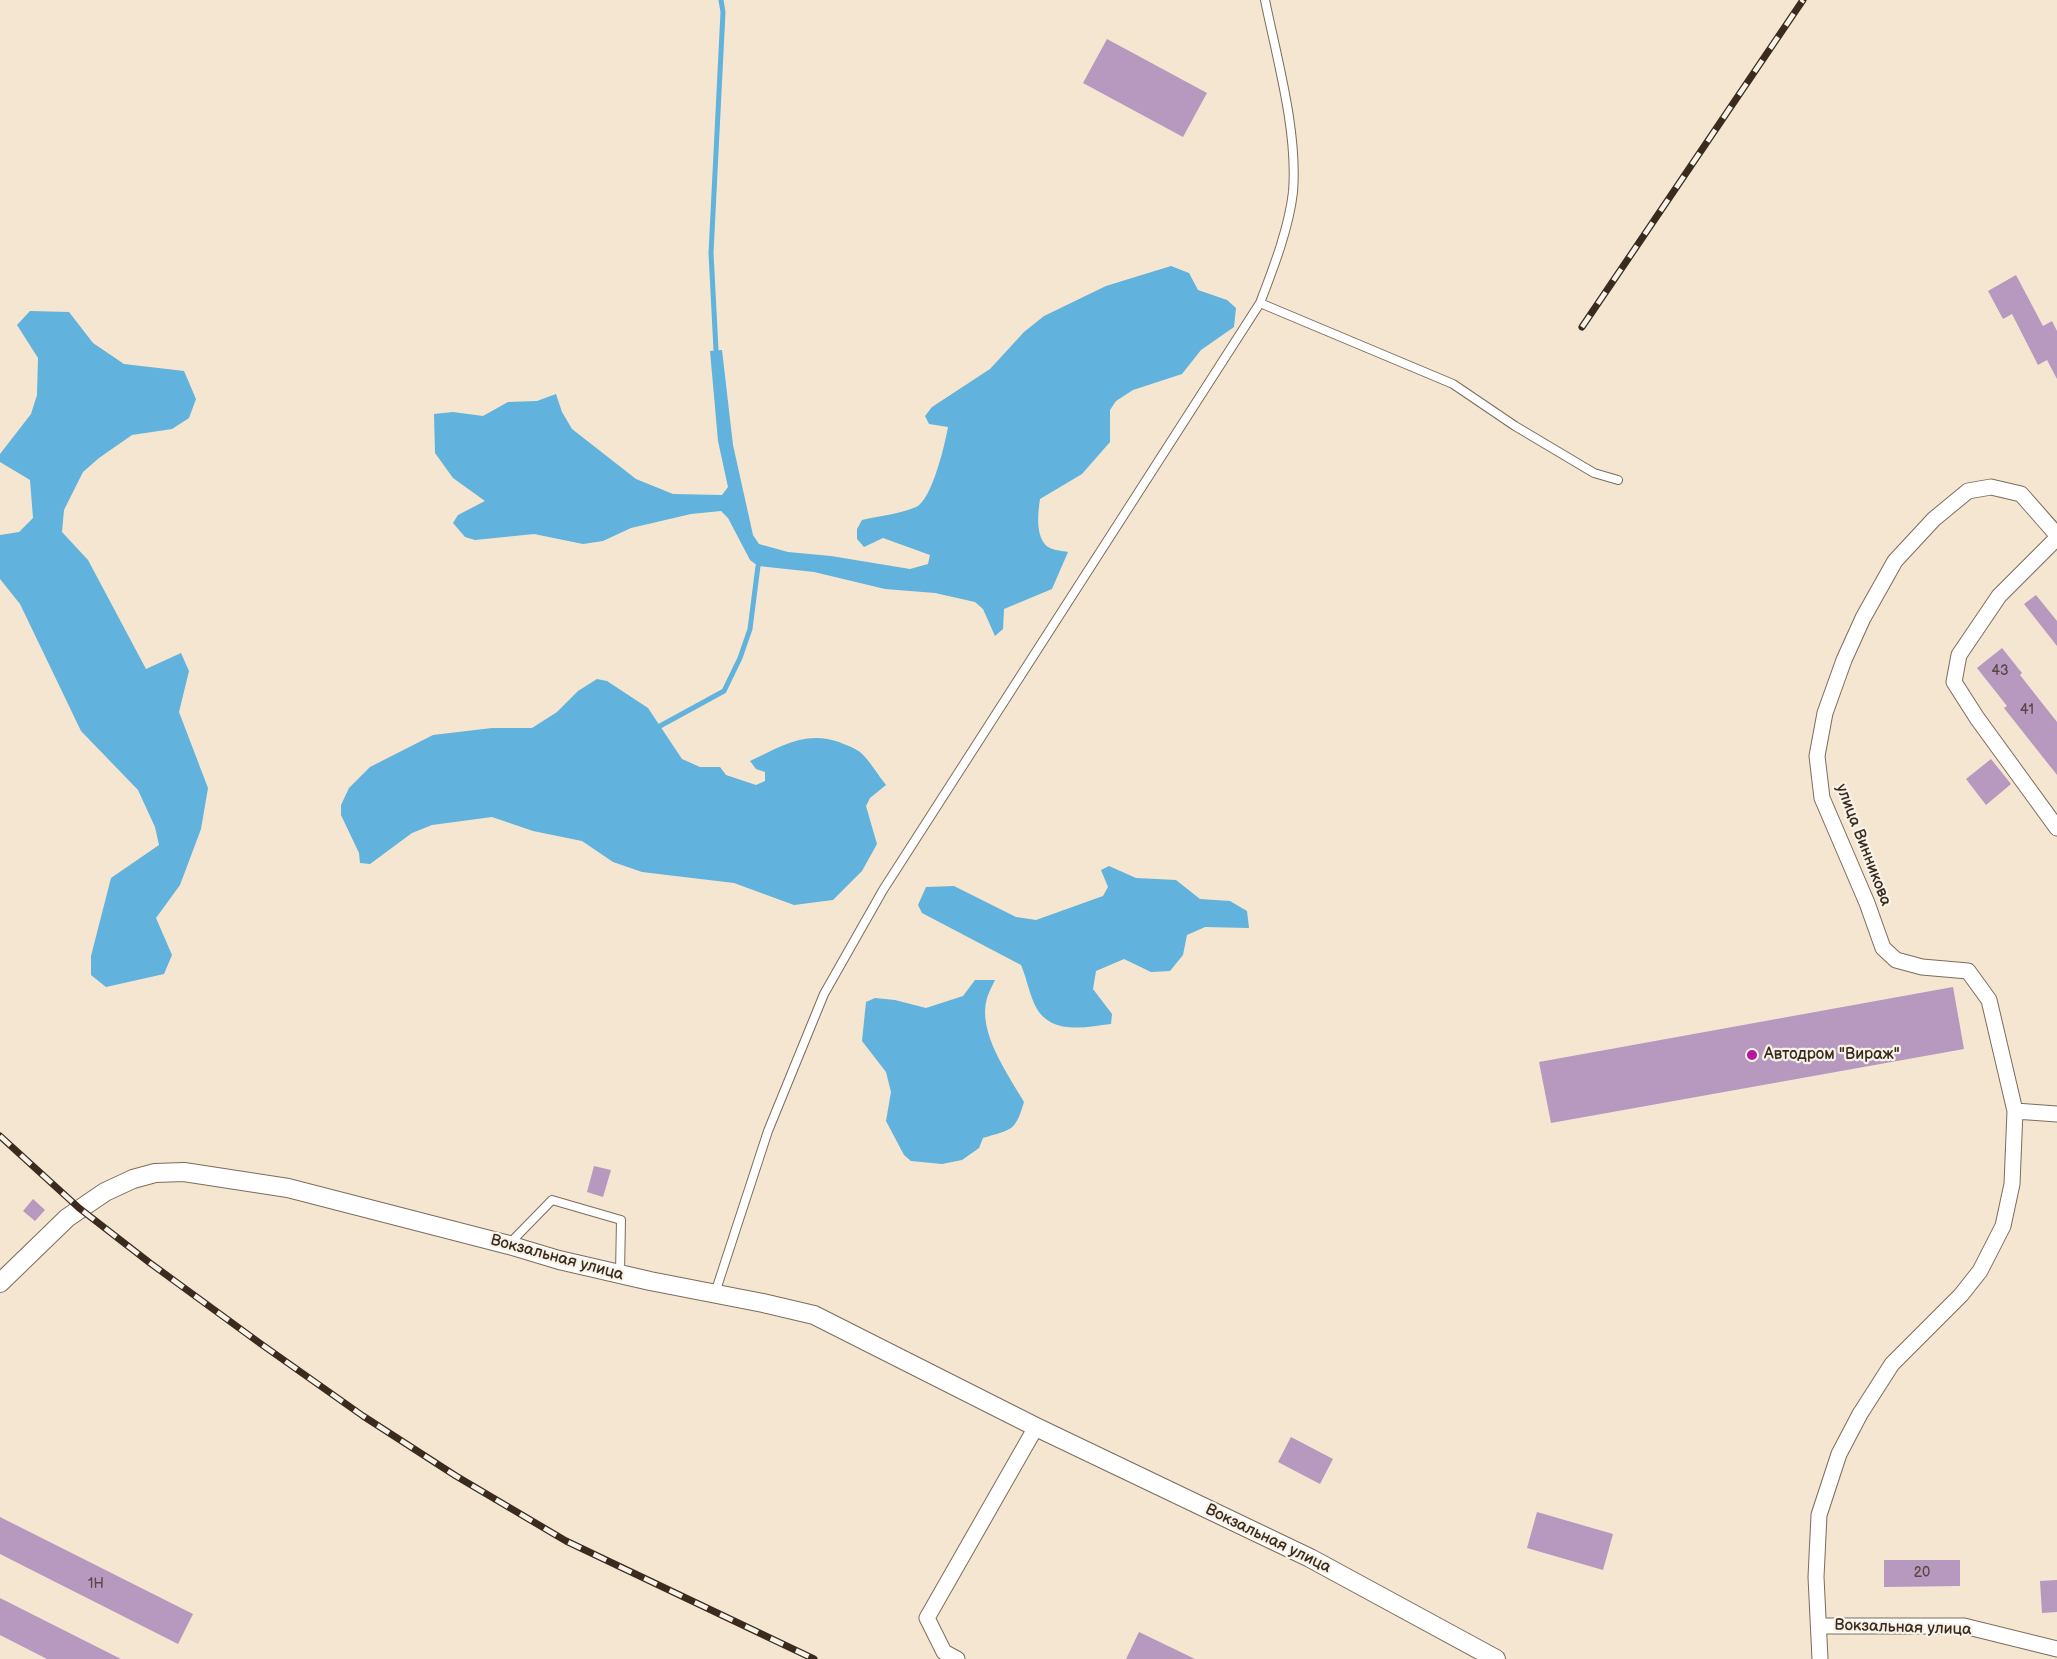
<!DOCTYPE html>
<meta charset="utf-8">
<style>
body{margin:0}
canvas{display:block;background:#f4e6d1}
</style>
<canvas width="2057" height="1659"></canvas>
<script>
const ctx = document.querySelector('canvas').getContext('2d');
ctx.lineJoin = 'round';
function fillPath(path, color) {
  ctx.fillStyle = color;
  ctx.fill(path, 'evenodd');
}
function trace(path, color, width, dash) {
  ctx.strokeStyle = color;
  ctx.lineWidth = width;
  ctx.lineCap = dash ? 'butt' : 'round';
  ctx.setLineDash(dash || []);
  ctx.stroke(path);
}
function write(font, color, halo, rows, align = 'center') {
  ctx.font = font + ' "Balsamiq Sans",sans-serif';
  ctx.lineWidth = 4.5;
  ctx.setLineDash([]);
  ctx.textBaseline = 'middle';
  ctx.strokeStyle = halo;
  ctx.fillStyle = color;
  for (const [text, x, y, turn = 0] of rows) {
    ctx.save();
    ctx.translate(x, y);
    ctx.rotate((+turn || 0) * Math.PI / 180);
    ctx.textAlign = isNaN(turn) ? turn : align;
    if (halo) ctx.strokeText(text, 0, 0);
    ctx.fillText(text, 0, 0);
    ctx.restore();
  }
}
fillPath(new Path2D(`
 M1171,266L1189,273L1198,290L1227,300L1236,308L1234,327L1201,350L1182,374L1133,390L1116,401L1110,410V442L1082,474L1040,499C1038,513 1035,537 1048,547C1053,550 1062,551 1068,552L1052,589L1004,609L1003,629L995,636L983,609L975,602L935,593L885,589L814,572L758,566L750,560L728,518L721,511L691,514L631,528L603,541L583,544L534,534L475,540L465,537L453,523L458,515L485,501L453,478L435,453L434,414L453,412L483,416L508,402L537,401L556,394L562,412L572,429L636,479L673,494L722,495L728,487L718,441L710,351L722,350L733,445L753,535L759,544L788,552L831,556L910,569L928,564L930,555L883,538L864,547L857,539V529L862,520C879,516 899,514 916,507C932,500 945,444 948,427L929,424L925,416L932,407L990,369L1024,332L1044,316L1106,286Z
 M30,311L69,312L93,343L124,364L184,371L196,399L189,418L172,429L132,435L99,458L83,472L64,510L62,532L88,560L146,669L181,653L189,671L179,712L208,788L201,829L180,885L156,918L172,955L164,974L106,987L91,975V956L111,878L159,845L155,827L138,790L81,731L20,604L0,579V535L19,532L33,518L30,480L0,462V454L31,414L37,395L38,358L17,325Z
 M597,679L607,681L648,708L682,759L700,767H720L726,775L756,785L765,781V772L756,769L750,761C780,747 805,730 839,742C846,745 853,747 860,752C870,761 878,775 886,785L870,798L866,806L877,844L862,871L833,900L794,905L734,883L642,872L613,862L582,841L533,831L492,817L432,825L412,833L370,864L360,863L359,853L341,815V805L349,788L370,767L433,735L492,728H532L557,712L578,691Z
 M1109,866L1136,878L1176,880L1200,899L1230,901L1247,911L1249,928L1205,927L1187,935L1183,955L1170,971L1151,972L1124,959L1096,971L1093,989L1112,1014L1111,1024C1086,1027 1053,1035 1037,1009C1030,997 1027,979 1021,965L922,913L918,905L926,887L954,886L1016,917L1036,920L1103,896L1108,887L1101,870Z
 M975,980H995C992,986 989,992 987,998C977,1032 1008,1074 1024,1102C1015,1132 1012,1129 983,1138L979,1148L962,1160L942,1164L911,1161L904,1155L886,1121L891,1092L886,1072L862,1041L866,1002L875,998L895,1000L926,1008L963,996Z`), '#61b2dc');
trace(new Path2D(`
 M716,350L711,253L723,12L721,0
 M660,726L724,691L740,658L750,629L758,566`), '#61b2dc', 5);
fillPath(new Path2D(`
 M1107,39L1207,93L1183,137L1083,83Z
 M2016,275L2043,326L2052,321L2057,331V379L2047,360L2038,365L2012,314L2003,319L1988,291Z
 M2036,595L2057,621V646L2024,604Z
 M2002,648L2022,673L2020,675L2057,722V775L2004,708L2007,706L1977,668Z
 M1991,759L2011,784L1986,805L1966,779Z
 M1953,987L1964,1049L1551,1123L1539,1062Z
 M594,1166L611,1170L603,1197L587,1192Z
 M33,1199L45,1210L35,1221L23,1211Z
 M1291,1437L1333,1459L1320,1484L1278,1462Z
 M1537,1512L1613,1534L1603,1570L1527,1548Z
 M0,1517L193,1614L178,1644L0,1554Z
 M1884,1560H1960V1586L1884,1587Z
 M2057,1580V1612L2042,1613L2040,1581Z
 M0,1598L121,1659H47L0,1635Z
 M1139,1632L1195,1659H1126Z`), '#b798be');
const service = new Path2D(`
 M1260,303L1453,384L1515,426L1594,473L1618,480
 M510,1243L552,1200L621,1220L620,1273
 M715,1293L768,1131L824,994L883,890L1260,303C1273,269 1289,228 1293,192C1298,132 1277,59 1265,0`);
const minor = new Path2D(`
 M2057,538L1999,596L1959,655L1954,682L1977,718L2057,828
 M2015,1111L2057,1114
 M1819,1626H1964L2057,1649
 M957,1659L944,1652L927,1618L1036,1427
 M1820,1659L1816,1577L1819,1515L1839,1454L1860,1414L1892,1364L1961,1295L1980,1271L2003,1226L2012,1184L2015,1111L1989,1000L1968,971L1922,967L1896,960L1883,948L1867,903L1822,798L1817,756L1825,713L1844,660L1863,618L1895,561L1934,519L1968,491L1991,487L2021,494L2057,535`);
const tertiary = new Path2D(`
 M0,1283L67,1218L105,1192L133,1179L155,1173L184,1172L288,1188L509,1245L559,1260L650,1281L763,1303L814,1315L1036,1427L1310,1558L1496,1659`);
trace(service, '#7c6c5d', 10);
trace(minor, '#7c6c5d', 17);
trace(tertiary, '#7c6c5d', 20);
trace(service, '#fff', 8);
trace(minor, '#fff', 15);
trace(tertiary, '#fff', 18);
const rail = new Path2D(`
 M1582,327L1803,0
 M0,1136L79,1208L150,1263L261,1344L363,1416L456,1476L566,1541L814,1659`);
trace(rail, '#3b2a1e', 7);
trace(rail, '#f7f3e8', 4.5, [14]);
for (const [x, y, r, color] of [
 [1752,1055,6,"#b5179e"]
]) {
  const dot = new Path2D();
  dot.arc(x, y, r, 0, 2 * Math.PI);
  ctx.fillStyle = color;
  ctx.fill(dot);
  trace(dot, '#f7f3e8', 2);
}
write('14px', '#5a4646', null, [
 ["43",2000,671],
 ["41",2027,710],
 ["20",1922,1573],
 ["1Н",96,1584]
]);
write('16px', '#3b2a1e', '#f7f3e8', [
 ["улица Винникова",1863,845,69],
 ["Вокзальная улица",557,1258,15],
 ["Вокзальная улица",1268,1539,26],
 ["Вокзальная улица",1903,1628,2]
]);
write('16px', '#3b2a1e', '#f7f3e8', [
 ["Автодром \"Вираж\"",1764,1055]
], 'left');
</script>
